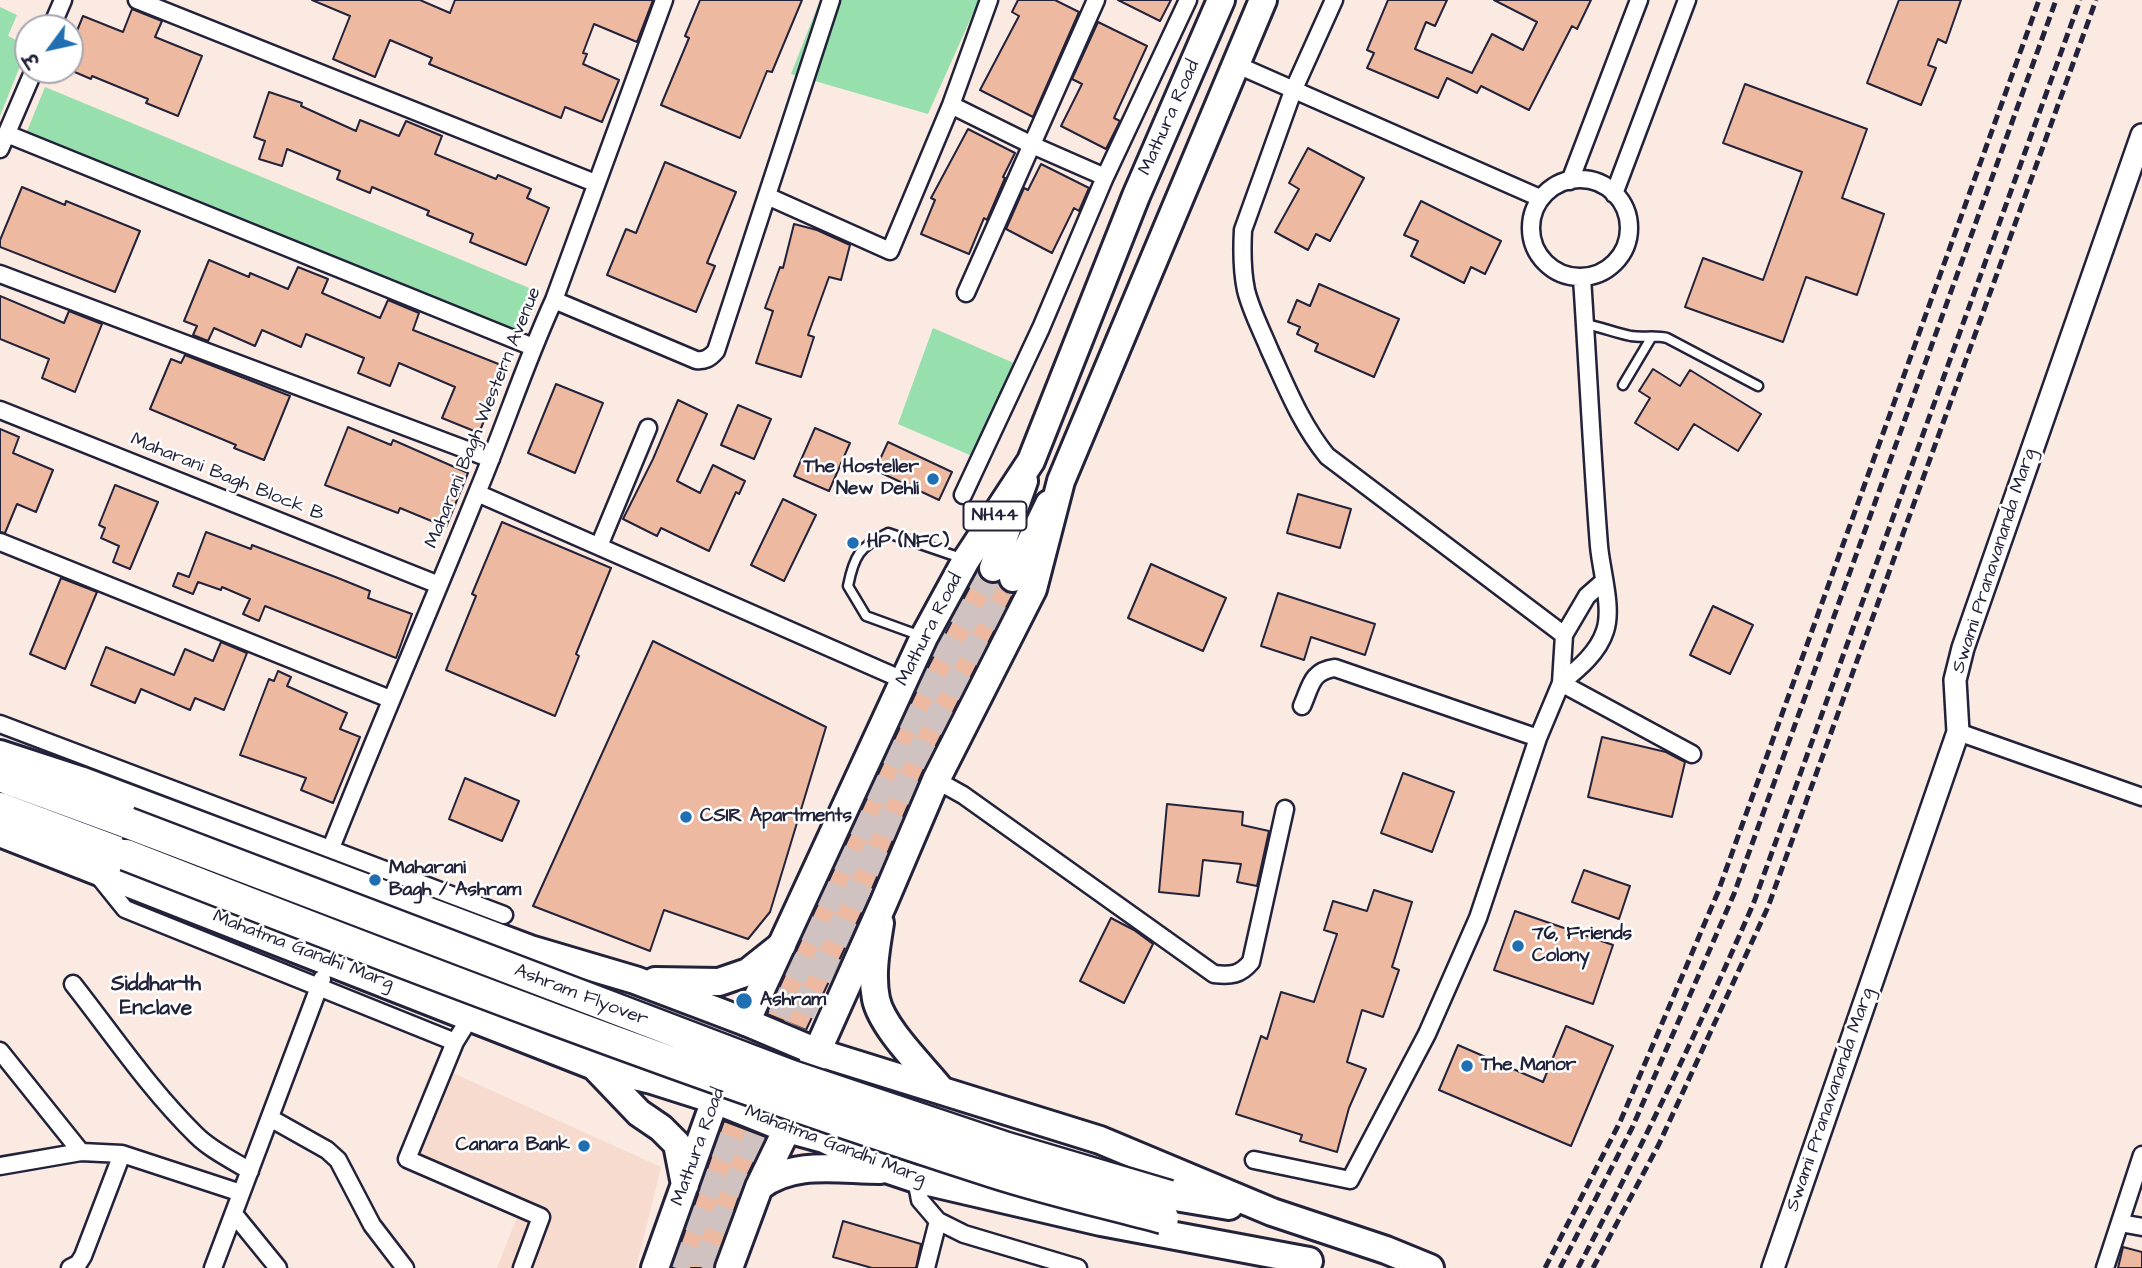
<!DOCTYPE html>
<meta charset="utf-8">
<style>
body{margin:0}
#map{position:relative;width:2142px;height:1268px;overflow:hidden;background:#faeae2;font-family:"Architects Daughter","Playpen Sans Deva",sans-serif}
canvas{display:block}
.north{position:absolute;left:14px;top:14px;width:70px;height:70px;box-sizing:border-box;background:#fff;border:2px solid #a7a7b1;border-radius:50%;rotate:237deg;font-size:19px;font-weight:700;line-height:28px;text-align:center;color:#22223b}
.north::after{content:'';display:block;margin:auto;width:24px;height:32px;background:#1f6fb2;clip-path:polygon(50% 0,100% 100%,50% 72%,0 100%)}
</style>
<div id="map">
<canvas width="2142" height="1268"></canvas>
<div class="north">उ</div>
</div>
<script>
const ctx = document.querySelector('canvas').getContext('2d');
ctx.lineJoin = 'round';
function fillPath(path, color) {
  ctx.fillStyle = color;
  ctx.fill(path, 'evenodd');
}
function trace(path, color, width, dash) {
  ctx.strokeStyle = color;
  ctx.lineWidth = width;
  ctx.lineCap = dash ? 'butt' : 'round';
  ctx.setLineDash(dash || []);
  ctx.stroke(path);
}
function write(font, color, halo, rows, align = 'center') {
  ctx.font = font + ' "Architects Daughter",sans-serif';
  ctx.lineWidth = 5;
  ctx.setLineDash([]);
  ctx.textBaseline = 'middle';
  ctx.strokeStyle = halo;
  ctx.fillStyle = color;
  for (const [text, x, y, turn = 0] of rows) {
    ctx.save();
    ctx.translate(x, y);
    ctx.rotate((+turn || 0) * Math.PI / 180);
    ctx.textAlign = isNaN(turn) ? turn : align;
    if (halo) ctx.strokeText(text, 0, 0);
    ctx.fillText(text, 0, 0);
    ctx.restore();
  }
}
fillPath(new Path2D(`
 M433,1064L661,1167L636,1268H497L521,1207L397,1162Z`), '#f6dbce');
fillPath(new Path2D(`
 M820,0H979L928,114L791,74Z
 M0,7L17,15L8,36L28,46L0,116Z
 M45,87L539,292L521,336L27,131Z
 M933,328L1023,367L979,459L898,424Z`), '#97dfad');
const building = new Path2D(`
 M312,0H420L450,13L455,0H653L637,42L594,24L583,53L587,54L583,64L619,80L602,122L565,107L561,118L429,64L432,58L390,40L375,77L333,59L350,16Z
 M700,0H802L772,72L767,71L740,138L661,105L689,38L685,36Z
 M1018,0H1055L1079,12L1033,117L980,90L1019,16L1012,12Z
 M1118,0H1171L1160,21Z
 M1388,0H1447L1435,26L1426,22L1415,49L1472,73L1492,34L1523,50L1537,22L1494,0H1591L1577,29L1572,26L1529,110L1481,86L1477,93L1447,78L1438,98L1367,68L1374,53L1367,50Z
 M1899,0H1961L1946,43L1938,39L1928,65L1936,68L1921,105L1867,83Z
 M132,9L162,21L155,37L202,56L178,116L146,103L148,99L92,76L91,79L70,70V48L83,16L123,32Z
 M1098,22L1147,46L1114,118L1120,121L1106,149L1061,126L1082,84L1072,79Z
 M1745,84L1867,129L1842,198L1884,214L1857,295L1806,277L1783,342L1685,307L1703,258L1763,280L1802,172L1723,143Z
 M269,92L302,103L301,106L356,131L360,120L399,136L406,121L442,136L435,154L496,179L498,175L531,189L527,198L549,208L526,265L470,242L473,234L427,215L429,211L372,187L370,193L337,179L340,171L287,149L282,166L259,159L265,141L254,137Z
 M968,129L1015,153L1003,177L1005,178L987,220L984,218L969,254L921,234L935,200L931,198Z
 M1308,148L1364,178L1330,241L1316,234L1308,250L1275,232L1299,189L1289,183Z
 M665,162L736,192L707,263L715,266L696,312L607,275L626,229L636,233Z
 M1041,164L1089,188L1079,211L1074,208L1052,253L1006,229L1024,188L1028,190Z
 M22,187L65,205L66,201L140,231L115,292L0,247V240Z
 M1421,201L1501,241L1485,274L1471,267L1464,283L1411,256L1418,241L1404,235Z
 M794,224L817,230L850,245L841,280L829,277L808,335L814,337L801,377L756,363L773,311L765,308L780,267L783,268Z
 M209,260L249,277L250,273L288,289L298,267L328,279L322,293L380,318L388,300L419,313L413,330L506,367L479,433L442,418L455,387L399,363L390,386L358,373L364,358L306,334L301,347L262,330L255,346L214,328L208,341L193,335L197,326L184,321Z
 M1319,284L1399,319L1374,377L1315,351L1318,344L1297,334L1300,327L1288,322L1297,300L1310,306Z
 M0,296L64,323L69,311L102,324L75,392L42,378L49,359L0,339Z
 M185,355L290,396L264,460L234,448L236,445L150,409L171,359L181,363Z
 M1653,369L1680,386L1690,370L1761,414L1738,451L1694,424L1678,450L1635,423L1650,398L1639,391Z
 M556,384L603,403L575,473L528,453Z
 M678,400L707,414L677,481L700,493L713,465L745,481L739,494L736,492L709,551L661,528L657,536L623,519L653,459Z
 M738,405L771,419L754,459L721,445Z
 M348,427L391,445L393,440L468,473L446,527L400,508L398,513L325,485Z
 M815,428L850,443L829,491L794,476Z
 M0,429L19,437L13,453L53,470L36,512L17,504L5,533L0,532Z
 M888,442L952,472L939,500L875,470Z
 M115,485L158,502L130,569L113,562L119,546L101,538L105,528L99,525Z
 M1298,494L1351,509L1340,548L1287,533Z
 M783,499L816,515L784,581L751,565Z
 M502,522L611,568L576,654L579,656L555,716L446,670L476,596L472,594Z
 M206,532L251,549L252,545L338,578L370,591L368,598L412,614L396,658L265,606L259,621L243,614L250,599L222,587L221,590L198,582L193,594L173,586L178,573L189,577Z
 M1151,564L1226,598L1203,651L1128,618Z
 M978,571L982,579L987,583L998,582L1006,592L1013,594L922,773L862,912L806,1030L767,1014L925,673Z
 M61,578L97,592L65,669L30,654Z
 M1278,593L1375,624L1365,655L1311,637L1304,660L1261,646Z
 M1713,606L1753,625L1730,674L1690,655Z
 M653,641L826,727L770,912L748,939L664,910L650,951L533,906Z
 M221,642L247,653L224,710L195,698L190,710L141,689L135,703L91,685L106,647L174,675L185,649L213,661Z
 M278,671L291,677L287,686L347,713L340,729L360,737L333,803L301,790L306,778L240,755L269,679L274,681Z
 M1602,737L1666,752L1685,762L1672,817L1588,797Z
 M1403,773L1454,792L1432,852L1381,833Z
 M465,778L519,801L502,841L449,819Z
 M1167,804L1243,812L1242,825L1269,831L1257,886L1237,882L1241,864L1203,860L1199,896L1159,892Z
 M1584,870L1630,886L1619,919L1572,902Z
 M1374,890L1412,902L1392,967L1399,970L1383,1017L1362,1010L1347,1062L1366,1069L1349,1108L1337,1152L1300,1141L1302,1135L1236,1114L1261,1036L1267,1039L1281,992L1314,1002L1337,934L1324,930L1333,901L1367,911Z
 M1515,911L1613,945L1593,1004L1494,970Z
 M1111,918L1134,930L1153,944L1124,1003L1080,981Z
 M1566,1026L1613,1046L1571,1146L1439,1090L1458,1045L1543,1082Z
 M724,1121L766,1137L744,1182L714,1268H672Z
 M843,1221L921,1244L916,1268H872L833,1257Z
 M2123,1247L2142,1252V1268H2118Z`);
fillPath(building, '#edb9a0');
trace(building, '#22223b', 2);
trace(new Path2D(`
 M676,1268L772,1025L908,726L993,568
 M703,1268L760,1129L792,1035L926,740L1013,578`), '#cfc2c1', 26, [26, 13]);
const service = new Path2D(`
 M1585,324C1601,327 1616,333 1631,336C1643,338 1655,335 1667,338L1758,386
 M1623,385L1651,338
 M921,636L866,616L848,586C854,556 859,547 888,533L961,558`);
const minor = new Path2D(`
 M137,0L595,183
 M1334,0L1293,91L1243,230C1242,249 1242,271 1246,290C1251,311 1262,331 1270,351C1287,388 1301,424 1327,456L1564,635
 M51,28L63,0
 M1235,64L1540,198
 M951,105L1032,145L1105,177
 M7,134L533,347
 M0,149L34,70
 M1531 228a49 49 0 1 1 98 0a49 49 0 1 1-98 0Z
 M1570,181L1639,0
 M1614,194L1687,0
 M767,196L890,251L951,105L989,0
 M0,274L491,459
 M966,293L1096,0
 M554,300L696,360C705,361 710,358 716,351L831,0
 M0,410L439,585
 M477,493L903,680
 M963,495L1041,328L1105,177L1188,0
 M0,542L390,699
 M599,546L648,428
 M1561,683C1578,669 1598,653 1605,631C1613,608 1601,570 1599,546C1592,457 1588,367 1582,278
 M1561,683L1692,754
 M1302,706C1311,686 1311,671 1335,668L1538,738
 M0,724L504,915
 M1958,732L2142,797
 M936,780L963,795L1214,974C1231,976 1240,975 1251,962L1285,809
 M331,848C378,729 429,612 477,493C504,429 525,363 554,300L664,0
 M96,873L125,909L455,1042
 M73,984C113,1035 150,1090 196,1135C211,1150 232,1160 250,1171
 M471,1016L455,1042L407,1159L541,1217L522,1268
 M0,1051L81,1152
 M270,1118L327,1150L338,1160L372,1225L405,1268
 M1254,1160L1350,1180L1427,1034L1478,918L1538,738L1561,683L1564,635L1587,596L1603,582
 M0,1166L81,1152L122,1154L241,1193
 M916,1179L920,1200L938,1221L964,1234L1078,1268
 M234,1214L278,1268
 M2120,1223L2142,1227
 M70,1268L78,1264L83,1256L122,1154
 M213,1268L322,979
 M926,1268L938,1221
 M2105,1268L2142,1155`);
const tertiary = new Path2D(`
 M1773,1268L1958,732L1955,680L1963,648L2142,135`);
const primary = new Path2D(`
 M993,568L1024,481
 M1013,578L1049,504
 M0,754L80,780L530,949L635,980L746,1022L817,1052L1100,1140L1272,1212L1386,1250L1430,1268
 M0,833L594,1066L652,1080L715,1100L787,1129L824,1139L889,1170L916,1179L1101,1222L1309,1261
 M880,923C876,948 871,974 876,999C882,1028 923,1067 942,1091
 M655,981L719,982L748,972L782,945
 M594,1066L639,1113L661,1128L677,1144L685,1185
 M759,1187C793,1160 839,1170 880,1170
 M1169,1196L1229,1206
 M655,1268L720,1086
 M729,1268L759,1187L787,1129`);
const trunk = new Path2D(`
 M746,1022L924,637L966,560L1031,461L1136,196L1221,0
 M787,1129L817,1052L884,902L936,780L1033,589L1061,481L1263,0`);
const motorway = new Path2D(`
 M0,776L128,823
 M0,808L126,855`);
trace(service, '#22223b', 13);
trace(minor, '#22223b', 21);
trace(tertiary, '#22223b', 26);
trace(primary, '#22223b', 32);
trace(trunk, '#22223b', 32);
trace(motorway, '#22223b', 35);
trace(service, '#fff', 8);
trace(minor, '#fff', 16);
trace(tertiary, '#fff', 21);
trace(primary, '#fff', 26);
trace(trunk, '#fff', 26);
trace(motorway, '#fff', 30);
trace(new Path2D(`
 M1545,1268L1620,1122L1718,892L2039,0
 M1560,1268L1632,1128L1734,894L2056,0
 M1578,1268C1641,1148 1700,1027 1754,902L2080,0
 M1593,1268L1659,1144L1768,907L2096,0`), '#22223b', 5, [10, 5]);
const motorwayBridge = new Path2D(`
 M128,823L792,1076L1007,1148L1169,1196
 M126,855C412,967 700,1078 993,1172C1049,1190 1107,1203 1163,1218`);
trace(motorwayBridge, '#22223b', 35, []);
trace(motorwayBridge, '#fff', 30);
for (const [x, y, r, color] of [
 [933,479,7,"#1f6fb2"],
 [853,543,7,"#1f6fb2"],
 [686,817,7,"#1f6fb2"],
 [375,880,7,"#1f6fb2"],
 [1518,946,7,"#1f6fb2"],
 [744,1001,9,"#1f6fb2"],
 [1467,1066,7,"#1f6fb2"],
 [584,1146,7,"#1f6fb2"]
]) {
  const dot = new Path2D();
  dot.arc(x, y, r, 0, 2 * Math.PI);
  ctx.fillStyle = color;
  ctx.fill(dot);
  trace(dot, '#fff', 2.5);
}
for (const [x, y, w] of [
 [995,516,63]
]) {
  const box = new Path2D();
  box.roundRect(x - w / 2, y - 14.5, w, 29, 5);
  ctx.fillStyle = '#fff';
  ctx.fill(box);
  trace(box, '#22223b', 2);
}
write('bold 18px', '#22223b', null, [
 ["NH44",995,516]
]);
write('19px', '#22223b', '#fff', [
 ["Mathura Road",1170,118,-66],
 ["Maharani Bagh Western Avenue",484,418,-68],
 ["Maharani Bagh Block B",227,478,22],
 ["Swami Pranavananda Marg",1995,561,-72],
 ["Mathura Road",930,630,-63],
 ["Mahatma Gandhi Marg",303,951,21],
 ["Ashram Flyover",581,996,21],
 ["Swami Pranavananda Marg",1831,1100,-71],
 ["Mahatma Gandhi Marg",835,1146,21],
 ["Mathura Road",699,1147,-70]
]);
write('bold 19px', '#22223b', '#fff', [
 ["The Hosteller",919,468,"right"],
 ["New Dehli",919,490,"right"],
 ["HP (NFC)",867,543],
 ["CSIR Apartments",700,817],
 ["Maharani",389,869],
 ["Bagh / Ashram",389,891],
 ["76, Friends",1532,935],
 ["Colony",1532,957],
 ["Ashram",760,1001],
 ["The Manor",1481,1066],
 ["Canara Bank",570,1146,"right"]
], 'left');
write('bold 21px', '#22223b', '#fff', [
 ["Siddharth",156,986],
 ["Enclave",156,1010]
]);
</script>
